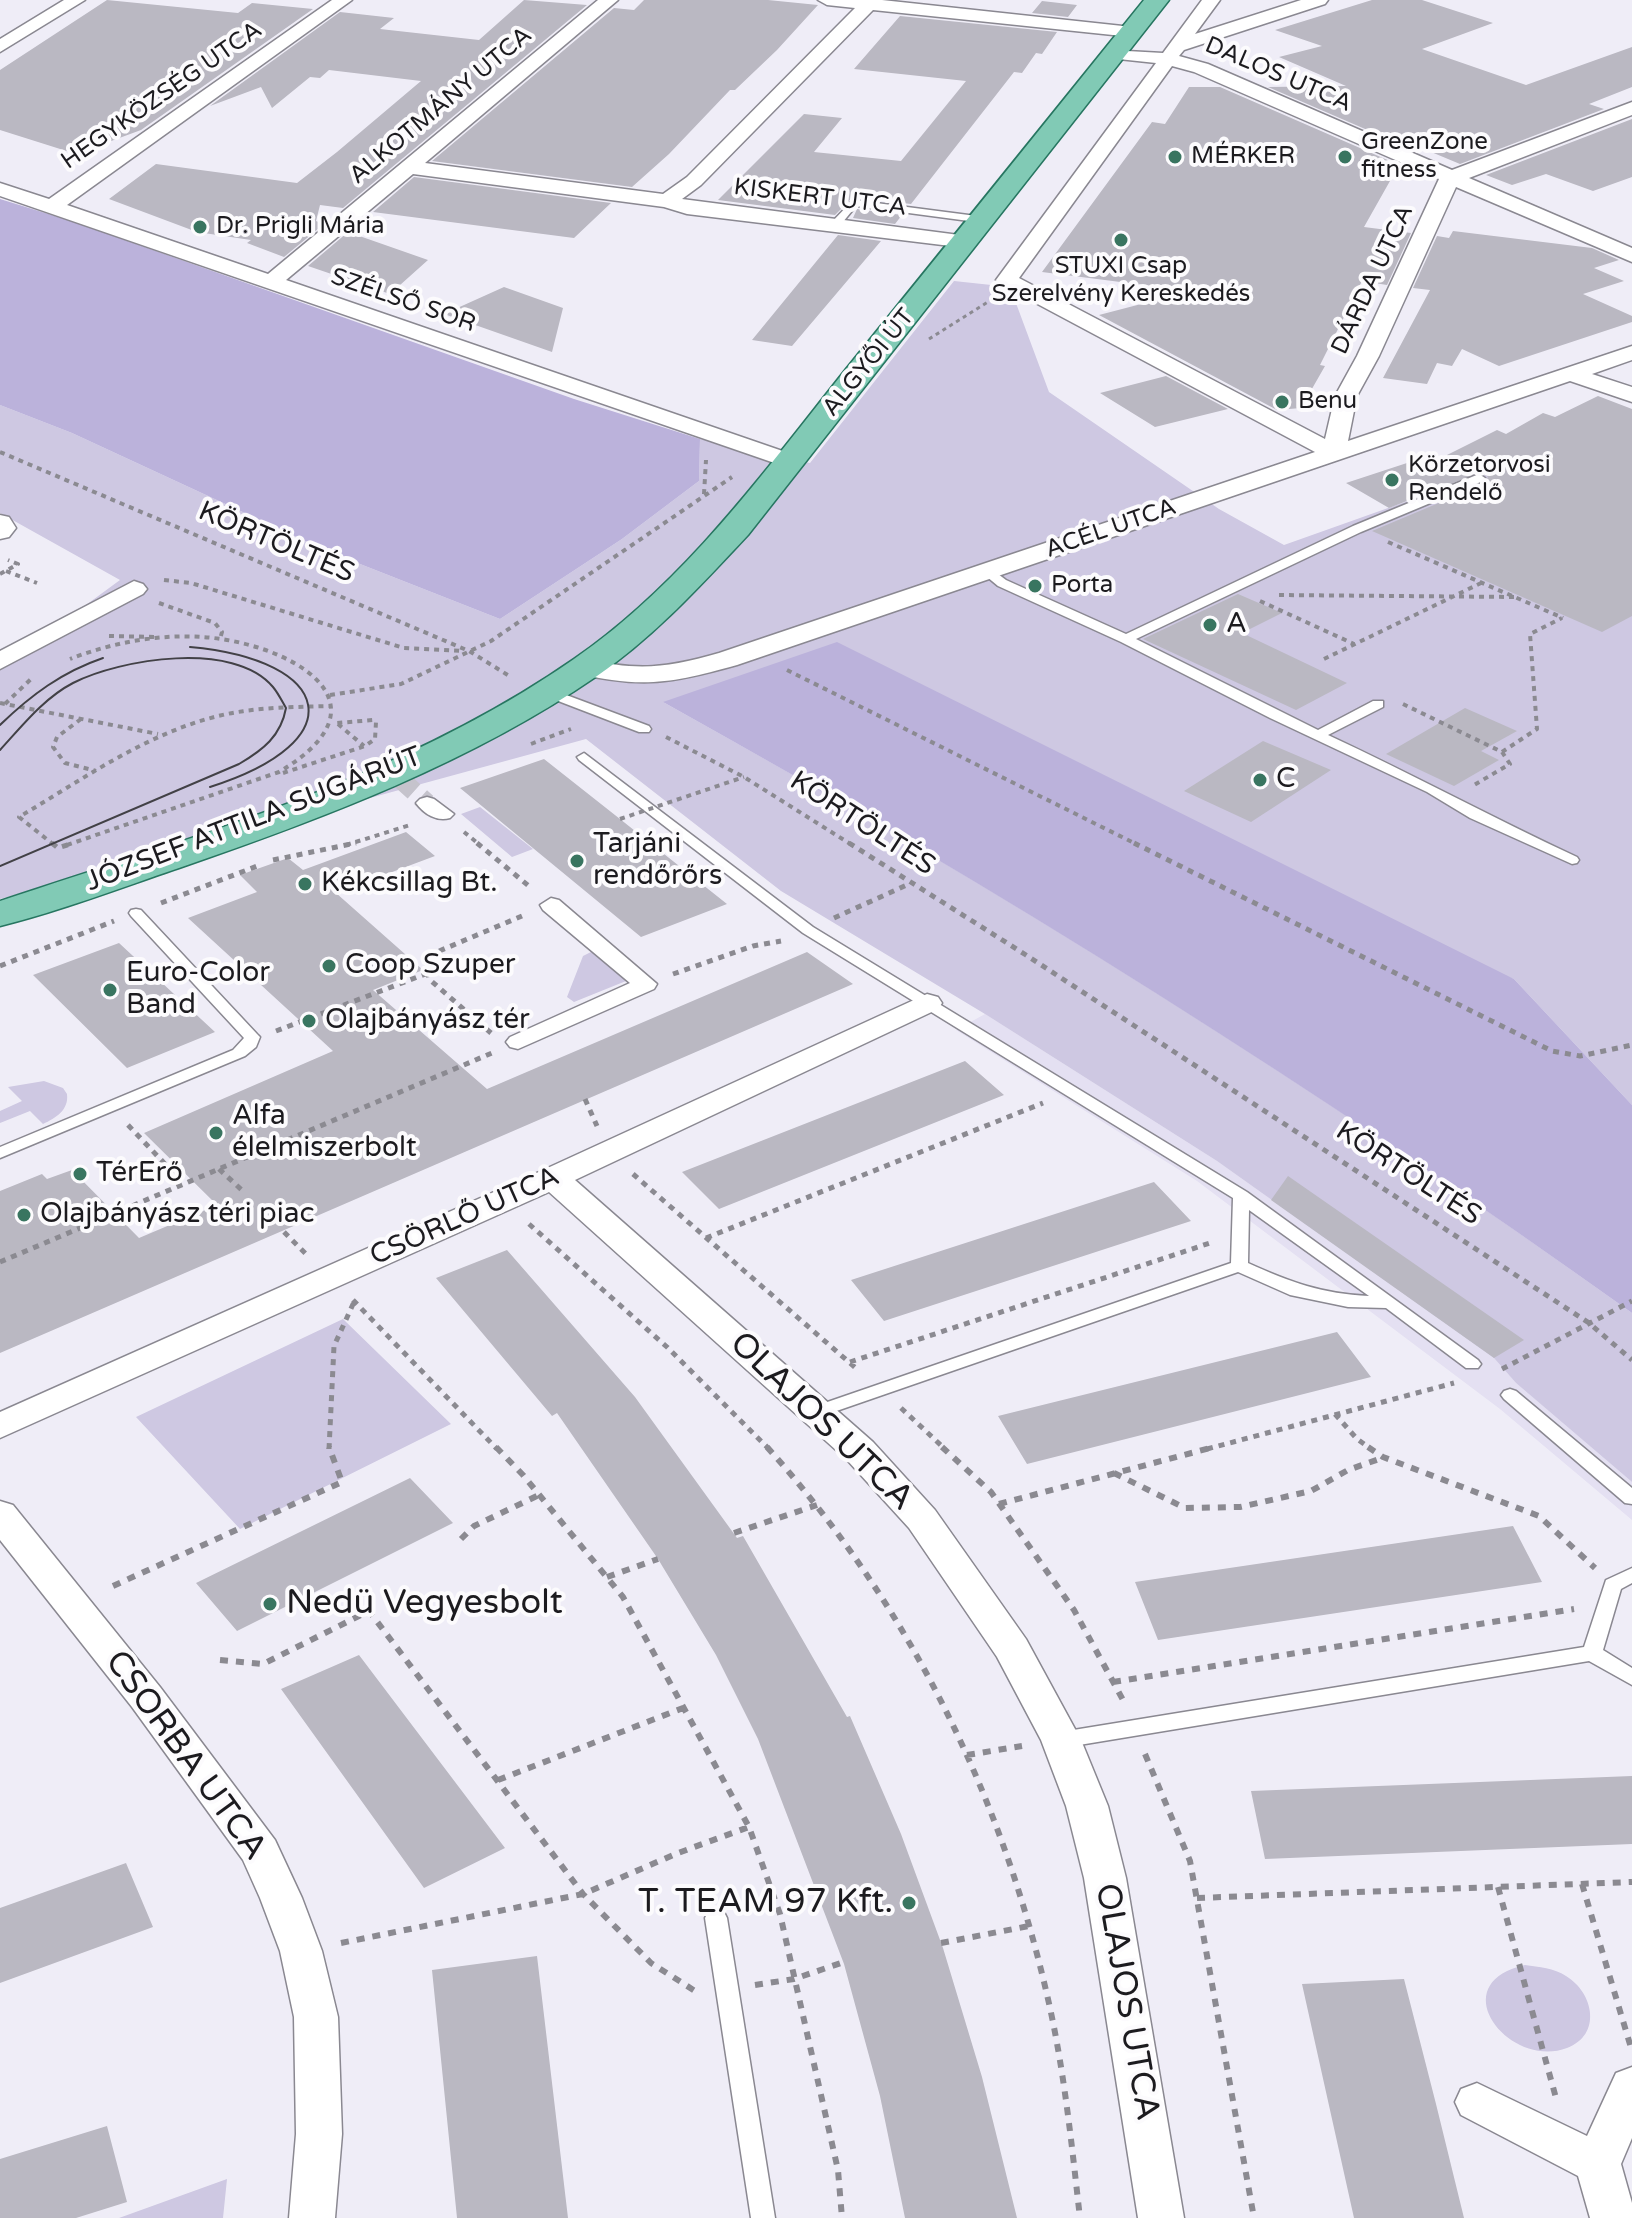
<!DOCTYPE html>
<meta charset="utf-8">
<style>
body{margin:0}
canvas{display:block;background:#efedf7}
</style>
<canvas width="1632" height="2218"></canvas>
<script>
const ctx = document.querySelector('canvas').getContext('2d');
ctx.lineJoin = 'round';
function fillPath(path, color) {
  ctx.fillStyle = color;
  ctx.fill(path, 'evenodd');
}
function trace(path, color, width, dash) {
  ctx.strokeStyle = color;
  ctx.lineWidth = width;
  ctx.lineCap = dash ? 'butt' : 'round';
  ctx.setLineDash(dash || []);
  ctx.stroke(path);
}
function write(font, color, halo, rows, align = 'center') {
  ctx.font = font + ' "Varela Round",sans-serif';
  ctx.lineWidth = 8;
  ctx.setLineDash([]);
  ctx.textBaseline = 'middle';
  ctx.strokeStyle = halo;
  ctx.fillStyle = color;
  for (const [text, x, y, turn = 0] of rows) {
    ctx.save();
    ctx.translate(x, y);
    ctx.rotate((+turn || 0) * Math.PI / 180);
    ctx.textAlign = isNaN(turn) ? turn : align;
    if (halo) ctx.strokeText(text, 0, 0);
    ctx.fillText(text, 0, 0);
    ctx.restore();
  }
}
fillPath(new Path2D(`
 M985,1014L1217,1161L1494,1358L1516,1383L1632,1482V1520L1500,1409L1197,1181L956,1030Z`), '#e4e0f2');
fillPath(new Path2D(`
 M954,281L1010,287L1049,392L1219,509L1284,545L1495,470L1632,527V1105L1514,979L663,702C998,887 1322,1090 1632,1313V1482L1516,1383L1494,1358L1217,1161L985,1014L781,891L586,739L0,899V668L120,580L0,513V405L72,433L327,551L500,619L622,539L699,481L700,439L810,463Z
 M480,807L533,849L512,857L461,814Z
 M591,952L626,981L574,1002L567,997L583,956Z
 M44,1081L63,1088L67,1094C69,1110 56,1118 43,1124L30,1111L0,1123V1111L22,1101L8,1087Z
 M343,1319L451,1424L240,1529L136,1417Z
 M1525,1965C1539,1967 1554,1968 1566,1976C1594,1993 1602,2035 1567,2048C1510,2070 1441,1984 1525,1965Z
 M227,2179L223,2218H119Z`), '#cec8e2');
fillPath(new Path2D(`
 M0,199L74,222L574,399L700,439L699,481L622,539L500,619L327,551L72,433L0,405Z
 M837,642L1514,979L1632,1105V1313C1321,1090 997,887 663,702Z`), '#bbb2db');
fillPath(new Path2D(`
 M107,0L238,13L252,3L313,9L141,130L76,154L0,130V70Z
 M524,0L587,5L343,208L320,205L316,221L324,224L284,257L247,243L251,240L197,232L109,199L156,164L297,183L337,152L421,81L329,70L320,78L310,77L272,108L261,87L210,106L340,12L394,18L380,29L479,40Z
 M644,0H768L818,5L777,50L735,90H730L669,154L632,187L432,161L614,8L634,10Z
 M1372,0H1422L1493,23L1422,49L1526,85L1632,47V87L1589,104L1604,109L1460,164L1412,144L1409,148L1268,87L1346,86L1279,57L1322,46L1275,30Z
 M1042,1L1077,5L1068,17L1032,13Z
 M900,16L1057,32L1042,54L1036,53L1022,73L1014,72L911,204L853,197L835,215L718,200L804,114L842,118L814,152L901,161L966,81L854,69Z
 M1189,87H1220L1399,165L1364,227L1411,233L1387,285L1362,281L1320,365L1325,366L1301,408L1277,410L1099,315L1191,291L1042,272L1152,122L1165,124Z
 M1632,119V177L1593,191L1546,174L1512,185L1486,175Z
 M414,177L611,203L574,238L373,212Z
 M857,209L902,215L895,224L853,218Z
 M1453,231L1592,248L1619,260L1594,268L1624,281L1583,294L1632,316V322L1499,366L1462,349L1452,366L1437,363L1427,384L1383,378L1430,290L1413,288L1437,236L1449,238Z
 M348,232L428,260L390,294L308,266Z
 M838,235L881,241L792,346L752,340Z
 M504,287L563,308L552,352L444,314Z
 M1166,376L1228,409L1155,427L1100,393Z
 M1598,396L1632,409V616L1602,632L1372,531L1484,484L1488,477L1481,472L1389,508L1346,483L1410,462L1421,468L1497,430L1506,434L1543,413L1555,417Z
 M1238,594L1282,613L1242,633L1347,683L1296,710L1143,639Z
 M1465,708L1517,731L1481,751L1499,760L1454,786L1386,754Z
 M1263,741L1331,770L1251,822L1184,791Z
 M544,759L620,819L727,904L641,937L460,788Z
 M406,832L435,856L336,893L423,970L373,990L487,1089L807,952L853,984L0,1353V1191L42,1174L47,1179L72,1170L139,1238L217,1205L144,1133L333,1051L188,918L257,892L240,875L288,858L303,870Z
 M119,943L215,1032L127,1068L33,975Z
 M965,1061L1004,1095L719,1209L682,1172Z
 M1288,1176L1524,1340L1494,1358L1271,1200Z
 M1154,1182L1191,1221L884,1321L851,1280Z
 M507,1250L635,1397L737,1538L743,1536L847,1717L850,1716L901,1834L943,1948L982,2077L1017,2218H905L880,2096L844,1964L758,1739L716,1655L658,1559L557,1413L552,1416L436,1278Z
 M1337,1332L1371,1377L1027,1464L998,1416Z
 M410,1478L453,1523L237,1631L196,1583Z
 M1513,1526L1542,1582L1158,1640L1135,1582Z
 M359,1655L505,1848L424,1888L281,1689Z
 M1632,1776V1844L1265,1859L1251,1791Z
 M126,1863L153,1927L0,1983V1908Z
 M537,1956L568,2218H457L432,1970Z
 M1404,1979L1436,2104L1464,2218H1354L1302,1984Z
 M107,2126L127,2202L76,2218H0V2159Z`), '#bab8c2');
trace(new Path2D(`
 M379,760L427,803`), '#c5c3cc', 19, [19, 9]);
const service = new Path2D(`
 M853,200L984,217L989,220L984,223L856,206L838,228H830V224Z
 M1479,474L1485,478L1483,481L1361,532L1136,639L1318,730L1373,701H1383V707L1328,735C1412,774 1493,818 1577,857L1579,860L1577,863L1572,864L1470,818L1427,792L1270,718L1121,642L998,586L980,571L982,568H990L1006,580L1126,634L1353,526Z
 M545,687L649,726L651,729L649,732H639L540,694V688Z
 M584,753L813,927L1247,1192L1478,1360L1481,1364L1478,1368H1466L1386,1308L1348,1307L1290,1295L1238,1272L822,1416H810L807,1412L810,1408L1231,1263L1233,1198L803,933L579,760L577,757ZM1249,1210L1369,1296C1323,1294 1290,1282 1248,1263Z
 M136,909L141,910L257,1034L260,1037L256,1047L245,1056L0,1158V1147L233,1050L244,1038L131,916L129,913L131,910Z
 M1510,1389L1516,1391L1632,1488V1504L1625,1503L1504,1399L1501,1395L1504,1391Z
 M1632,1568V1583L1621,1589L1603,1650L1632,1668V1685L1589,1661L1061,1748L1054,1745L1051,1740L1054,1735L1061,1732L1584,1647L1606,1580Z
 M716,1909L724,1912L727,1918L775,2218H751L705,1918L708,1912Z`);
const pedestrian = new Path2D(`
 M427,797L434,799L454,814L450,818C437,822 424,814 416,803L420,799Z
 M551,898L559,900L657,984L654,989L518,1049L510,1047L506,1042L510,1037L630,983L543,910L540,905Z`);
const minor = new Path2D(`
 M64,0H85L0,52V39Z
 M332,0H352L67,205L268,274L598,0H618L425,163L663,194L687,177L855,8L827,5L818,0H882L1132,27L1141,32L1132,37L873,10L701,185L682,199L967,236L977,242L974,246L967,248L687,214L664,207L413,174L286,280L797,456L801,461L797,466L789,468L0,196V183L49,199Z
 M1202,0H1220L1195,34L1301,0H1328L1325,4L1184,50L1179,56L1208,64L1452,170L1632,102V115L1469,178L1632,248V262L1456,187L1379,356L1357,396L1348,441L1632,346V360L1592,374L1632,387V402L1570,381L737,665C673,683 642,689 576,673L572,667L576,661L585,659C637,671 668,668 719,653L1315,452L1000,284L996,280L1156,63L1109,58L1106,54L1109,50L1163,53ZM1172,66L1194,72L1439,179L1357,356L1335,396L1325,439L1019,278Z
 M0,515L9,517L16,528L9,537L0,539Z
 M134,581L143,584L147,589L143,594L0,669V651Z
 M927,994L938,997L942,1003L938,1009L575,1180L873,1442L935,1510L1026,1639L1081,1740L1108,1806L1126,1878L1184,2218H1138L1084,1878L1066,1806L1041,1740L997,1657L909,1528L847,1460L549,1192L0,1438V1412L541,1171Z
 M0,1501L13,1505L160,1687L275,1840L302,1898L322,1951L338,2017L342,2134L335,2218H289L296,2134L294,2017L280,1951L260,1898L243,1860L132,1707L0,1540Z
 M1632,2067V2138L1621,2164L1632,2203V2218H1590L1578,2176L1461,2115L1455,2102L1461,2089L1477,2083L1587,2136L1616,2073Z`);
const primary = new Path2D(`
 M1144,0H1169L748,535C701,585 654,637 597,676C470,763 324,818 179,868C120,888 60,911 0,926V901C196,836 403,778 574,659C684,583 764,472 846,369C946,246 1045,123 1144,0Z`);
trace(service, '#8a8891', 3);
trace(pedestrian, '#8a8891', 3);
trace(minor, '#8a8891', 3);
trace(primary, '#277661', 3);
trace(new Path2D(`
 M929,339L991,300`), '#8b8a91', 3, [4, 4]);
trace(new Path2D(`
 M0,452L469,651L511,677
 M704,494L706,460
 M1388,542L1563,618
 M6,571L37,583
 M0,574L18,564L8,560
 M164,580L191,583L404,648L464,651
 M1279,595L1516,597
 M1260,601L1354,644
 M159,603L215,623L222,632L220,639
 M109,636L158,637
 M1324,659L1481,583
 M787,670L1138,845
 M330,695L401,684L491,641L732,477
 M0,703L158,734
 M5,704L32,678
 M1403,704L1502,752L1510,764L1474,785
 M81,719L57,737L53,747L65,763L96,771
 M338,724L364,746
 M666,737L744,777L852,845
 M531,744L571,729
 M1502,752L1537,729L1530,634L1562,618
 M283,773L365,746L375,739L376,722L373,720L337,723
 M464,832L480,845
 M54,845L19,817C85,778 151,730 227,714C261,707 296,707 331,706
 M67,845L279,772C399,701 285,642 202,637C157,634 111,643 70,659
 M346,845L410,825`), '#8b8a91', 4, [5, 5]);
trace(new Path2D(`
 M52,843L58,848L73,843
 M477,843L530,887
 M849,843L1026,955L1589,1323L1632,1360
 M1134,843L1552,1051L1580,1056L1632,1045
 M273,860L356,843
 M161,903L260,865
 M834,918L909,884
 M0,966L114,921
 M673,974L753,946L781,941
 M276,1031L428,973
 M491,1033L429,979L425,957L522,916
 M585,1099L597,1126
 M128,1125L184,1184
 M219,1169L245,1193
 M633,1174L858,1370
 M529,1224L667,1347L769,1449
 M284,1232L306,1254
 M706,1238L1043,1103
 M0,1262L492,1053
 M353,1300L497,1449
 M850,1362L1213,1242
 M1502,1369L1632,1301
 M901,1408L945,1449
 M1335,1414L1357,1439L1371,1449
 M329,1449L334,1346L354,1302
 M1207,1449L1454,1383`), '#8b8a91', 5, [6, 6]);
trace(new Path2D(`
 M496,1447L523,1475L623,1597L749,1827L780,1914L838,2170L842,2218
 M767,1447C910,1606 1004,1799 1050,2008C1065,2077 1072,2148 1080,2218
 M942,1447L991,1492L1074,1610L1123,1700
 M1368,1447L1383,1457L1539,1516L1595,1568
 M1114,1473L1185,1508L1240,1507L1311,1491L1348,1470L1382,1458
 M999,1504L1214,1447
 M734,1533L817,1505
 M461,1539L474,1526L539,1495
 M607,1577L658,1559
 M113,1586L342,1482L329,1447
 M220,1660L263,1664L369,1611L583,1894L651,1963L695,1991
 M1113,1682L1574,1609
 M1145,1754L1190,1861L1254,2218
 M967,1755L1022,1746
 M498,1780L683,1708
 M1582,1884L1632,2051
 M1498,1887L1556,2098
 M1197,1898L1632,1882
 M341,1943L583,1894L678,1853L749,1827
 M941,1943L1029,1926
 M755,1985L794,1979L844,1962`), '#8b8a91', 6, [8, 8]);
fillPath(service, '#fff');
fillPath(pedestrian, '#fff');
fillPath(minor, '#fff');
fillPath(primary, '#81cab5');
trace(new Path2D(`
 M190,647C333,660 355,741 210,787
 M0,725C31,695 62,672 103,658
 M0,750C22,726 44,698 73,683C120,659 234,640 273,687C278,693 282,701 286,708C281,736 263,750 239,764L0,866`), '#424146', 2);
trace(new Path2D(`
 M620,819L744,777`), '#8b8a91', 4, [5, 5]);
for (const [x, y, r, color] of [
 [1175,157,8,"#397560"],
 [1345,157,8,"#397560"],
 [200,227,8,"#397560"],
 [1121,240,8,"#397560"],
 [1282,402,8,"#397560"],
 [1392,480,8,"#397560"],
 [1035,586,8,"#397560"],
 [1210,625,8,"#397560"],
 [1260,780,8,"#397560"],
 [577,861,8,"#397560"],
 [305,884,8,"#397560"],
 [329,966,8,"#397560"],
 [110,990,8,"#397560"],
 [309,1021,8,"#397560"],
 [216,1133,8,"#397560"],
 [80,1174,8,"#397560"],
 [24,1215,8,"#397560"],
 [270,1604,8,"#397560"],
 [909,1903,8,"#397560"]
]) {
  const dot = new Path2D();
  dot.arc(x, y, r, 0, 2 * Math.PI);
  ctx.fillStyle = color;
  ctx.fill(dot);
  trace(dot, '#fcfbfd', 3);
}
write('24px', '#1c1b1f', '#fcfbfd', [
 ["DALOS UTCA",1278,75,23],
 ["HEGYKÖZSÉG UTCA",162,96,-35],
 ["ALKOTMÁNY UTCA",441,106,-40],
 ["KISKERT UTCA",820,198,7],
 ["DÁRDA UTCA",1373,280,-65],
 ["SZÉLSŐ SOR",403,301,19],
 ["ALGYŐI ÚT",869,363,-51],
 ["ACÉL UTCA",1111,529,-19]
]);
write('24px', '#1c1b1f', '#fcfbfd', [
 ["GreenZone",1361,143],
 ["fitness",1361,171],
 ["MÉRKER",1191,157],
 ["Dr. Prigli Mária",216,227],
 ["STUXI Csap",1121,267,"center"],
 ["Szerelvény Kereskedés",1121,295,"center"],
 ["Benu",1298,402],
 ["Körzetorvosi",1408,466],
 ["Rendelő",1408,494],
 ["Porta",1051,586]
], 'left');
write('28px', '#1c1b1f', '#fcfbfd', [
 ["KÖRTÖLTÉS",276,543,23],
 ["JÓZSEF ATTILA SUGÁRÚT",254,820,-21],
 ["KÖRTÖLTÉS",862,824,33],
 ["KÖRTÖLTÉS",1408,1174,33],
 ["CSÖRLŐ UTCA",465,1217,-24]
]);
write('28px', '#1c1b1f', '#fcfbfd', [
 ["A",1226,625],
 ["C",1276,780],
 ["Tarjáni",593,845],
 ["rendőrőrs",593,877],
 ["Kékcsillag Bt.",321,884],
 ["Coop Szuper",345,966],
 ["Euro-Color",126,974],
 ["Band",126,1006],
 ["Olajbányász tér",325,1021],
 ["Alfa",232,1117],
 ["élelmiszerbolt",232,1149],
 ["TérErő",96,1174],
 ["Olajbányász téri piac",40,1215]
], 'left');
write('34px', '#1c1b1f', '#fcfbfd', [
 ["OLAJOS UTCA",821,1422,44],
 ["CSORBA UTCA",185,1756,54],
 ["OLAJOS UTCA",1126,2002,80]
]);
write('34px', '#1c1b1f', '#fcfbfd', [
 ["Nedü Vegyesbolt",286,1604],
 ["T. TEAM 97 Kft.",893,1903,"right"]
], 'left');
</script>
